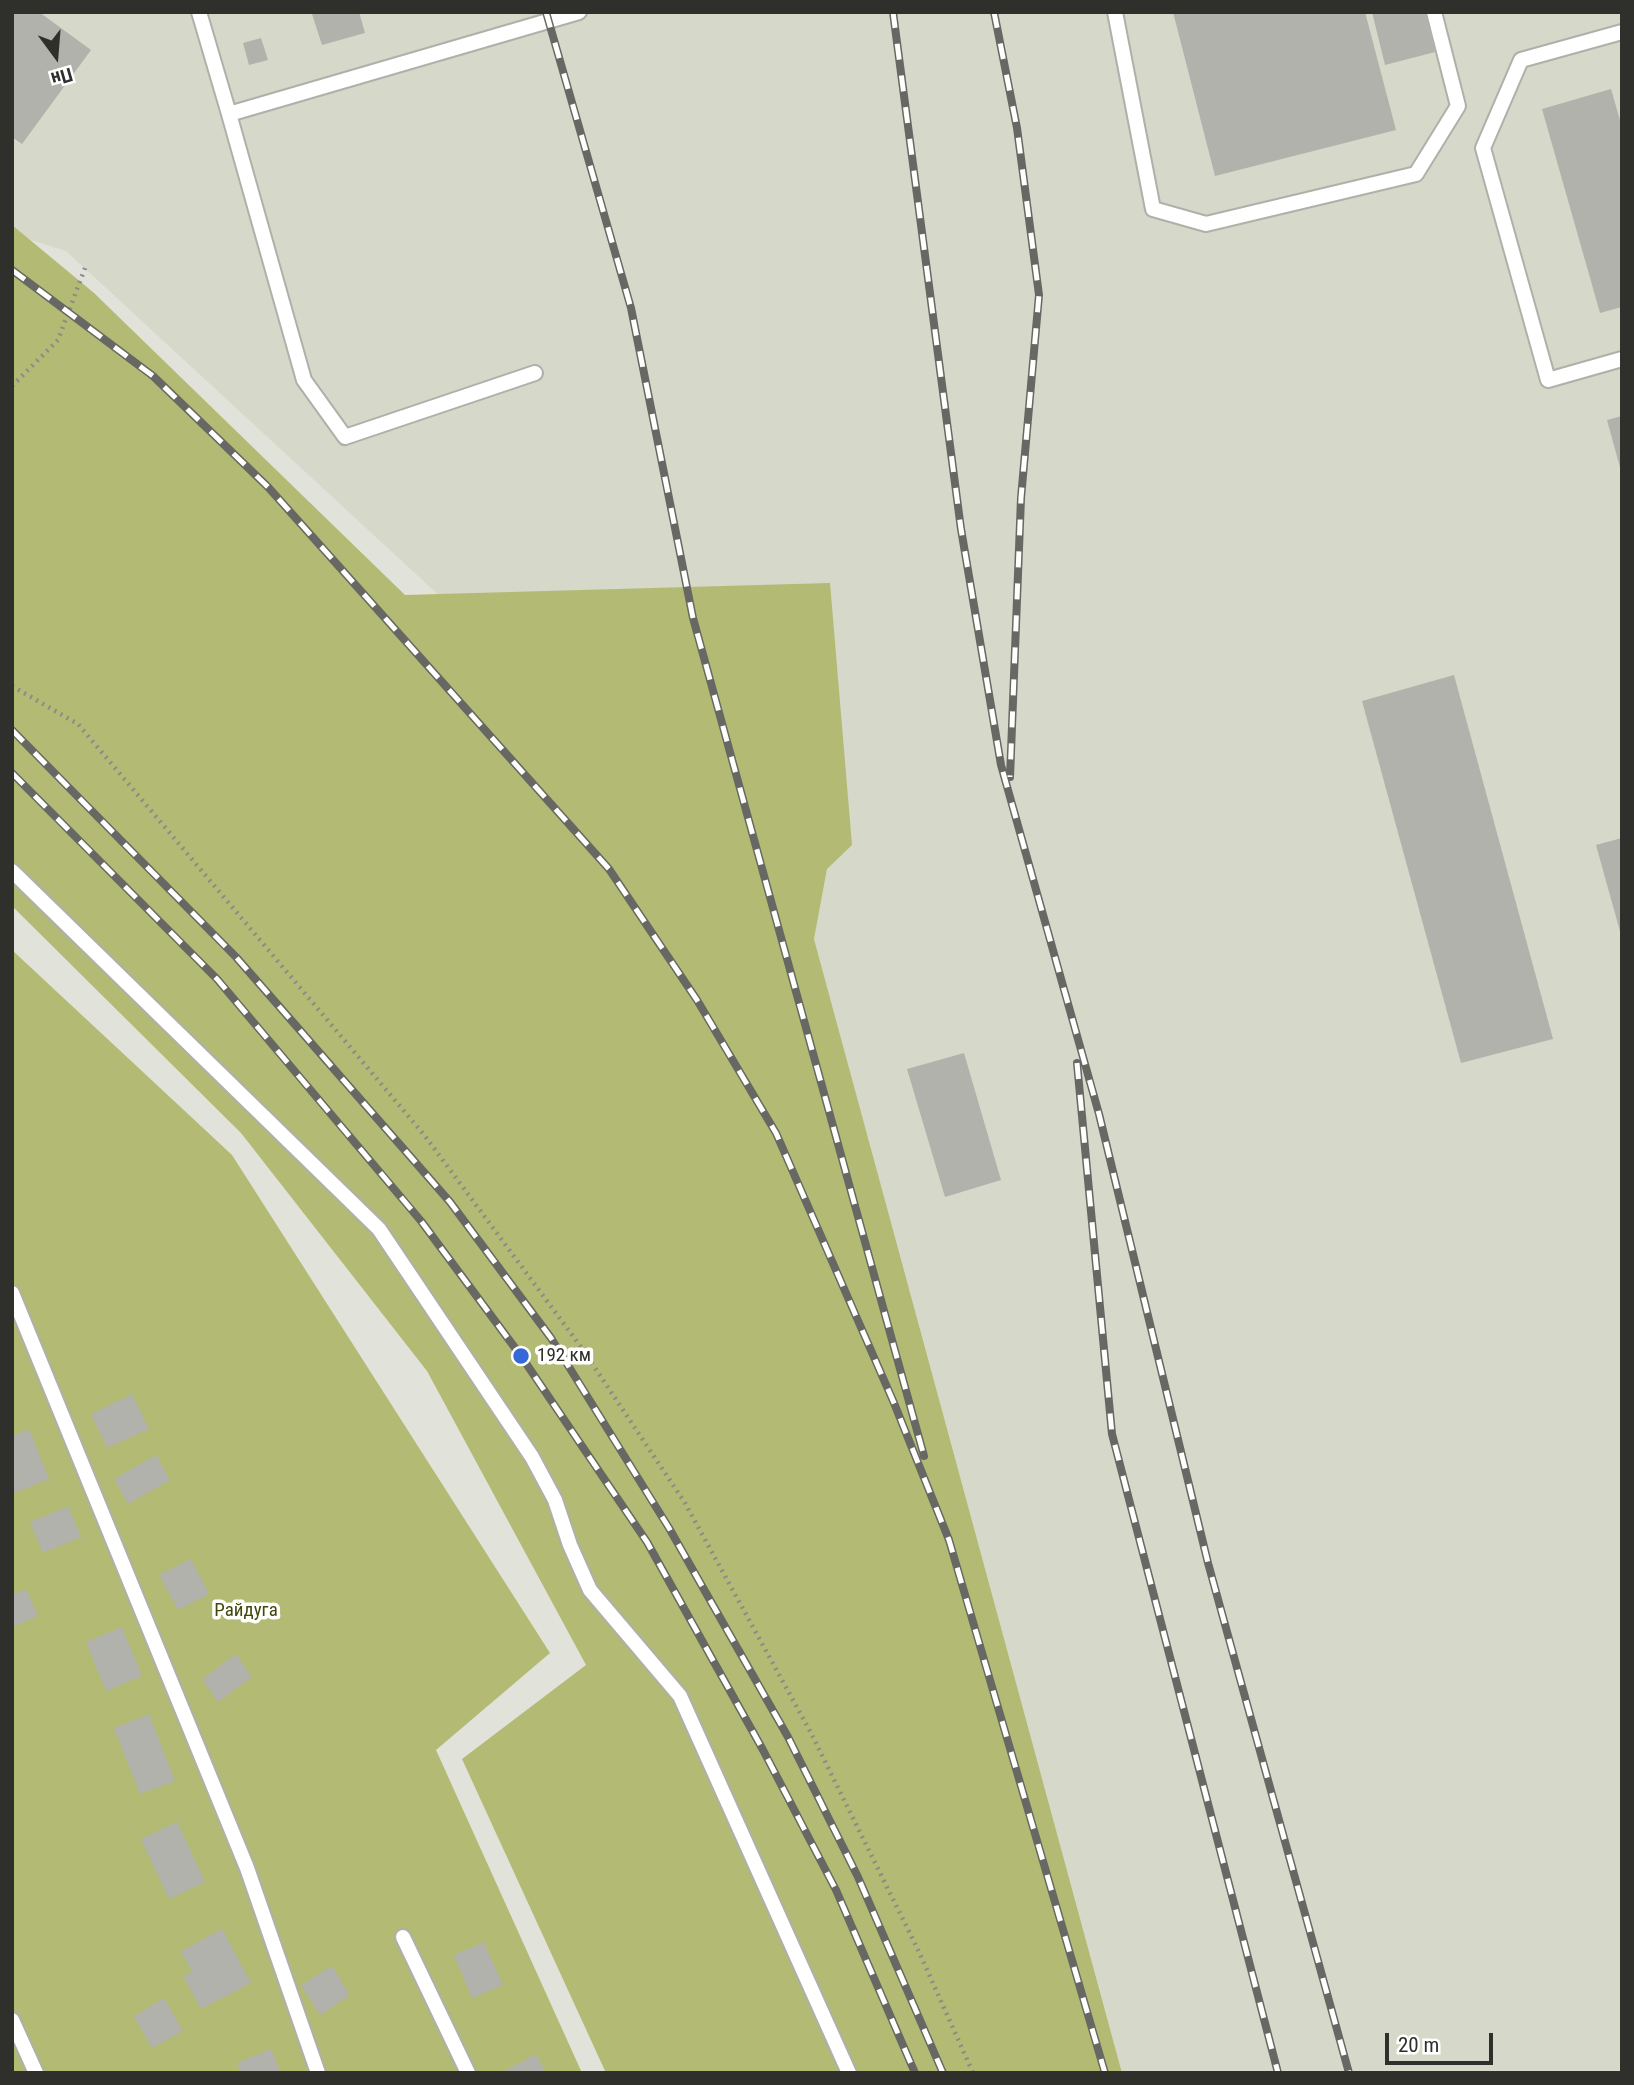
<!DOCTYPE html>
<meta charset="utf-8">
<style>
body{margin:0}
#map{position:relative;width:1634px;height:2085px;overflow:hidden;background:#e1e2da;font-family:"Roboto Condensed",sans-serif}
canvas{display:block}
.frame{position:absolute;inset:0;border:14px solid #2f2f2c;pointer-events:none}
.north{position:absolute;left:21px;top:21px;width:70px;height:70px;-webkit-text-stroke:5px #fffffe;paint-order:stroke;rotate:164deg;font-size:19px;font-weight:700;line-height:28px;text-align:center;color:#2f2f2c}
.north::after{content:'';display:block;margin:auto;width:24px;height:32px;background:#2f2f2c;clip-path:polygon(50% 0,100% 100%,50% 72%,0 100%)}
.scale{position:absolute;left:1385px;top:2033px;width:108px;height:32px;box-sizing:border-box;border:4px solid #2f2f2c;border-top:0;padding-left:9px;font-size:21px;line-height:24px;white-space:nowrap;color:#2f2f2c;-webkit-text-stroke:5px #fffffe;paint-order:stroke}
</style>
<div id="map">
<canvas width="1634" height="2085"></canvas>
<div class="frame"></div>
<div class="north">Пн</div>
<div class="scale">20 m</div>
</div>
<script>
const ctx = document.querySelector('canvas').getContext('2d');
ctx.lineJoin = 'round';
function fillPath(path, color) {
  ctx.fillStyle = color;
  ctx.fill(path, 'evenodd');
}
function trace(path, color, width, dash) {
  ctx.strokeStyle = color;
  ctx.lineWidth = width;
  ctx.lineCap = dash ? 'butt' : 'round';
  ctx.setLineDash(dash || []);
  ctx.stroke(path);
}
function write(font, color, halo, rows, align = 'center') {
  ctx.font = font + ' "Roboto Condensed",sans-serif';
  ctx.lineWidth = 7;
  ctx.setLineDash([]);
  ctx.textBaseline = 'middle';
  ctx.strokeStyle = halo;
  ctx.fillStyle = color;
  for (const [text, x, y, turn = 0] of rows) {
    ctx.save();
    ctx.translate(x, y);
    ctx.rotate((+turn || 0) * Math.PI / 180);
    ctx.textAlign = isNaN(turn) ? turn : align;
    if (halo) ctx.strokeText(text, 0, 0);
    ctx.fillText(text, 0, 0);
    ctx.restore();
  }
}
fillPath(new Path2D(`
 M12,12H1622V2073H1122L814,939L827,869L470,624L66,251L12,234Z`), '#d6d8c9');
fillPath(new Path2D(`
 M12,225L94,293L405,595L830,583L852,845L827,869L814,939L1122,2073H606L462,1759L586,1665L427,1371L241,1133L12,906Z
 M12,950L232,1155L550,1653L436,1750L582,2073H12Z`), '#b3ba74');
fillPath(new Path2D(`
 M12,12H39L91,50L22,144L12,137Z
 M317,12H359L365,33L322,45L312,14Z
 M1173,12H1365L1396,130L1215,176Z
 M1372,12H1425L1435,52L1385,65Z
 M261,38L268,60L249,65L243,43Z
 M1611,89L1622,127V307L1600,313L1542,109Z
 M1622,416V471H1621L1607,420Z
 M1454,675L1553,1039L1461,1063L1362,701Z
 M1622,838V935H1621L1596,845Z
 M964,1053L1001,1180L945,1197L907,1069Z
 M132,1394L149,1429L107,1448L91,1414Z
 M29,1429L49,1479L14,1493L12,1436Z
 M156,1455L170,1480L128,1504L114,1479Z
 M68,1506L81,1537L43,1553L30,1522Z
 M191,1559L209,1594L178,1610L159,1575Z
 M26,1589L38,1616L12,1627V1595Z
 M122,1627L142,1676L106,1691L86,1642Z
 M236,1654L252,1677L218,1702L202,1679Z
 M149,1714L175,1781L140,1794L114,1728Z
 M177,1822L205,1882L169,1899L141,1839Z
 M222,1929L251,1983L201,2009L183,1976L192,1972L181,1951Z
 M484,1942L503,1985L472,1998L454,1955Z
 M332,1966L350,1995L320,2015L301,1985Z
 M164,1998L183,2031L152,2048L134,2016Z
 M271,2049L281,2073H241L237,2063Z
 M536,2054L546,2073H501Z`), '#b1b2ab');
const lane = new Path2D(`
 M199,12L229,114L579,12
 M1115,12L1153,209L1206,224L1416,174L1458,106L1434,12
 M1622,32L1521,60L1483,148L1548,380L1622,359
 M229,114L304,380L345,437L535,373
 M12,871L379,1229L532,1457L555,1500L570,1545L590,1590L680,1696L849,2073
 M12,1293L247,1868L318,2073
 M403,1937L468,2073
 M12,2020L36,2073`);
trace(lane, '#afb0a9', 18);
trace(new Path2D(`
 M12,386L58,340L85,268
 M12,686L78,724L425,1136L581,1347L685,1503L811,1733L920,1954L973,2073`), '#8b8c86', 4.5, [2, 5]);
trace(lane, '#fff', 14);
const rail = new Path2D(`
 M546,12L631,308L693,618L924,1456
 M893,12L961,529L1001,765L1099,1114L1208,1563L1349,2073
 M994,12L1017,128L1039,295L1021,498L1010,777
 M12,270L153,376L268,487L609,869L697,1000L776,1133L894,1403L949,1540L1105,2073
 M12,730L236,957L450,1202L551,1338L669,1528L788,1737L858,1877L943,2073
 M12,773L217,979L421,1221L521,1356L647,1542L763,1750L836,1890L915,2073
 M1077,1063L1112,1434L1278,2073`);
trace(rail, '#676863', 8);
trace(rail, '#fffffe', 5, [16]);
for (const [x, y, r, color] of [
 [521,1356,9,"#3669d8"]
]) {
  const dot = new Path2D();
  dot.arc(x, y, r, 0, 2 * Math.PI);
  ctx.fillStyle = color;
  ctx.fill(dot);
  trace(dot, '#fffffe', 2.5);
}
write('19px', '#2f2f2c', '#fffffe', [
 ["192 км",537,1356]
], 'left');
write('19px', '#44480d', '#fffffe', [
 ["Райдуга",246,1611]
]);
</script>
